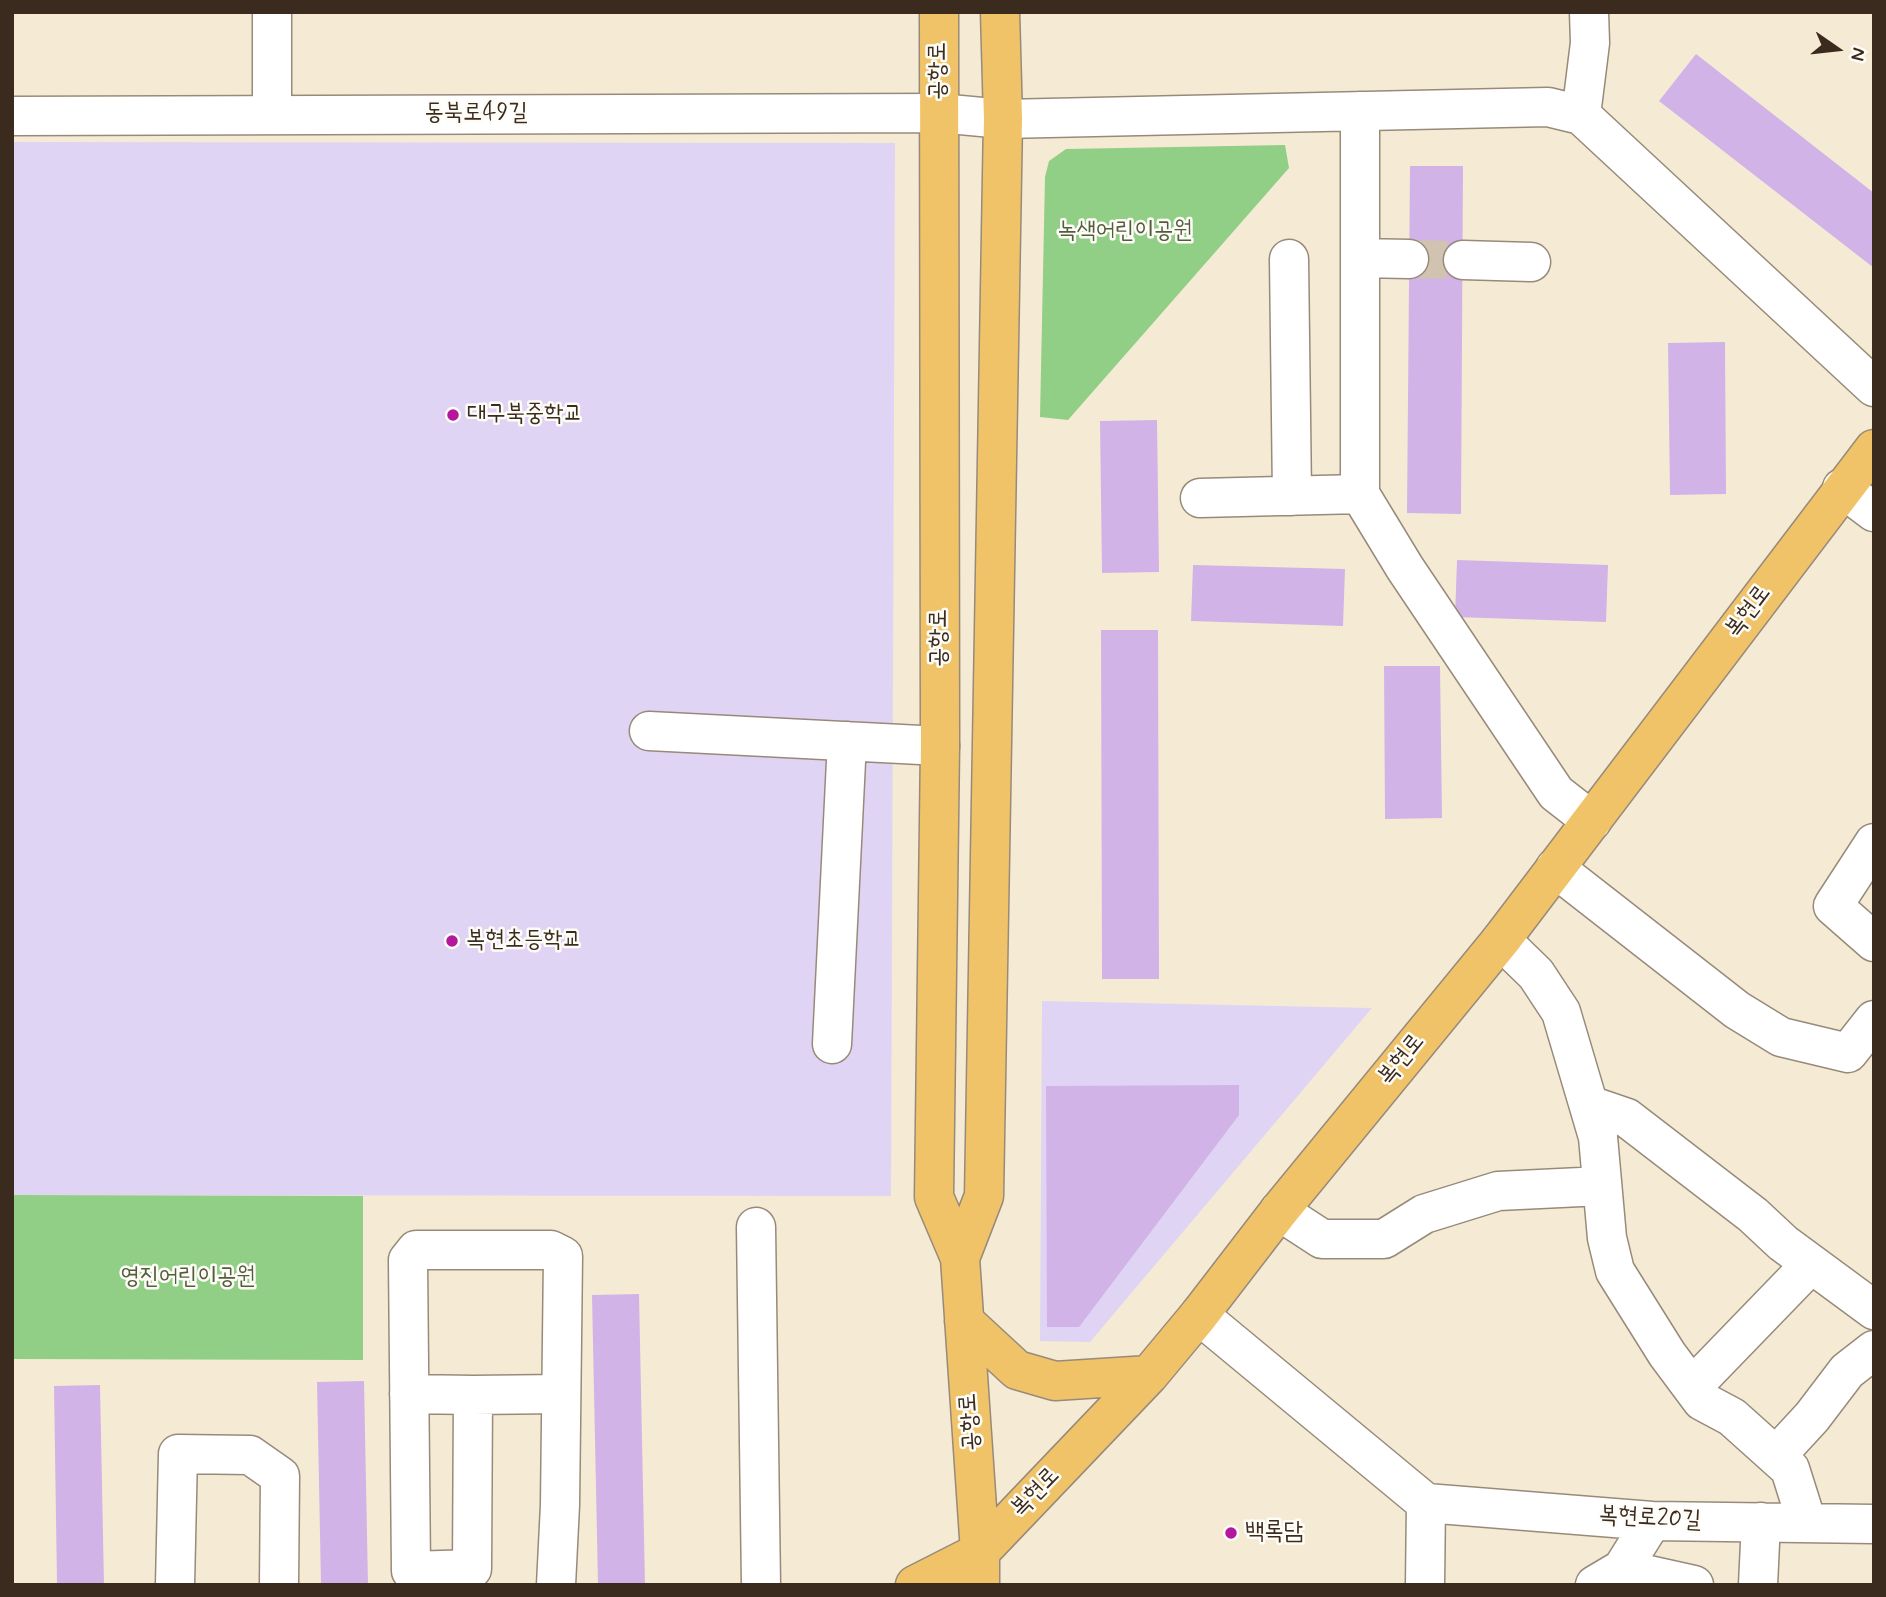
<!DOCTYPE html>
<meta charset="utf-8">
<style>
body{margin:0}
#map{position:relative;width:1886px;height:1597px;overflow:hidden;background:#f5ebd5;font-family:Mynerve,sans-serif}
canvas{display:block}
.frame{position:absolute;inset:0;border:14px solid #3b2a1e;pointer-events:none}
.north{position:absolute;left:1802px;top:14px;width:70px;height:70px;-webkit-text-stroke:5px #fdfcf7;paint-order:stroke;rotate:104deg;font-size:19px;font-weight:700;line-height:28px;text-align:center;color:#3b2a1e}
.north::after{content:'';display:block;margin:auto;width:24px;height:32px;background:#3b2a1e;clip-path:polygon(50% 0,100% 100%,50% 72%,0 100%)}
</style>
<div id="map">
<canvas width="1886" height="1597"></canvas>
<div class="frame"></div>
<div class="north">N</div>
</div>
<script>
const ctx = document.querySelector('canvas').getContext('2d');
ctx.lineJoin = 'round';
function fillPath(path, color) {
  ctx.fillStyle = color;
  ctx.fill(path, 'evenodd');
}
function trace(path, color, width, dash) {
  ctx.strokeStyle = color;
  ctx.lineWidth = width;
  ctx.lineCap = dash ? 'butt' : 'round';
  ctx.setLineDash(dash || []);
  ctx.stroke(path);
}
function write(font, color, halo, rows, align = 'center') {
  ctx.font = font + ' Mynerve,"Poor Story",sans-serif';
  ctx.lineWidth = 5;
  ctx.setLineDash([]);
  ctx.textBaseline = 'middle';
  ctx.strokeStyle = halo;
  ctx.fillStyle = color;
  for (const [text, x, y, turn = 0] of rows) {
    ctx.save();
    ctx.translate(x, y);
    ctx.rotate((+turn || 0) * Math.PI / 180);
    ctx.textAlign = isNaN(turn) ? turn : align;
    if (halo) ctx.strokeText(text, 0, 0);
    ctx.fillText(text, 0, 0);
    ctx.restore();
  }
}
fillPath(new Path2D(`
 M12,142L895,143L891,1196L12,1195Z
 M1042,1001L1372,1008L1090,1342L1040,1341Z`), '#e0d4f4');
fillPath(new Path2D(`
 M1285,145L1289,168L1068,420L1040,417L1045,177L1049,161L1066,149Z
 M12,1195L363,1196V1360L12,1359Z`), '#90cf85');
fillPath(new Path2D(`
 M1696,54L1874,193V268L1659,101Z
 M1410,166H1463L1461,514L1407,513Z
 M1725,342L1726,494L1670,495L1668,343Z
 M1157,420L1159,572L1102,573L1100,421Z
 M1457,560L1608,565L1606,622L1455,617Z
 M1193,565L1345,569L1343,626L1191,621Z
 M1101,630H1158L1159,979H1102Z
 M1384,666H1440L1442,818L1385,819Z
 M1239,1085V1115L1079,1327H1047L1046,1086Z
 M639,1294L645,1585H598L592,1295Z
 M364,1381L368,1585H321L317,1382Z
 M100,1385L104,1585H57L54,1386Z`), '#d1b3e7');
trace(new Path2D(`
 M1409,259L1463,260`), '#d0c4b0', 38, [38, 19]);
const minor = new Path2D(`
 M1360,111V494L1405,568L1556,793L1592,821
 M272,115V12
 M1581,115L1590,43L1589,12
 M12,116L939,113L1003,119L1548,107L1581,115L1874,387
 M1360,258L1409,259
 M1289,259L1292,496
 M1463,260L1531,262
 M1842,488L1874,512
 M1200,498L1360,494
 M649,731L940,746
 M1874,843L1833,906L1874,942
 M1555,868L1737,1010L1781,1037L1848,1053L1874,1020
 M1501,940L1536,974L1561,1012L1598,1137L1607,1238L1615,1271L1667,1354L1702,1401L1732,1417L1790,1469L1807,1523
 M832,1044L847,741
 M1589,1105L1627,1118L1753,1215L1783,1243L1874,1310
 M1279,1211L1322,1239H1384L1424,1214L1498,1191L1602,1186
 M756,1227L761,1585
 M1199,1315L1426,1503L1652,1521L1874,1524
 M1692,1387L1811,1264
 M409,1394L473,1395L472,1569L411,1571L408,1260L416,1250H551L563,1256L560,1505L556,1585
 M473,1395L561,1394
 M1776,1456L1812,1417L1847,1371L1874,1350
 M1622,1569L1694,1585
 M175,1585L178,1454L250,1455L280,1476L279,1585
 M1425,1585L1426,1503
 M1595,1585L1622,1569L1652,1521
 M1758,1585L1761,1522`);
const major = new Path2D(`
 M939,12L940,746L934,1197L960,1258L980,1552V1585
 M960,1258L984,1196L1003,119L1000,12
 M964,1321L1017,1370L1055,1381L1149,1375
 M915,1585L980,1552L1149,1375L1199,1315L1279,1211L1501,940L1874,449`);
trace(minor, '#988a7a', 41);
trace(major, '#988a7a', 41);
trace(minor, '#fff', 38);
trace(major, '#f1c369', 38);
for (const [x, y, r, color] of [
 [453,415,7,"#b5179e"],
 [452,941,7,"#b5179e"],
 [1231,1533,7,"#b5179e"]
]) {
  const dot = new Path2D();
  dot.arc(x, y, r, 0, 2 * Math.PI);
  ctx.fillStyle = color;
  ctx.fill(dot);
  trace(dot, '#fdfcf7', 2.5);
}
write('24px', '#3b2a1e', '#fdfcf7', [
 ["공항로",939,71,-90],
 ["동북로49길",476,114],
 ["복현로",1749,612,-53],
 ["공항로",940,638,-90],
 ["복현로",1402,1060,-51],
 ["공항로",971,1422,-94],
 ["복현로",1036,1493,-46],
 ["복현로20길",1650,1519,3]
]);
write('24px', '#545c3d', '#fdfcf7', [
 ["녹색어린이공원",1125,232],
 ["영진어린이공원",188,1278]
]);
write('24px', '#3b2a1e', '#fdfcf7', [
 ["대구북중학교",467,415],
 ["복현초등학교",466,941],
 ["백록담",1245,1533]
], 'left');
</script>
